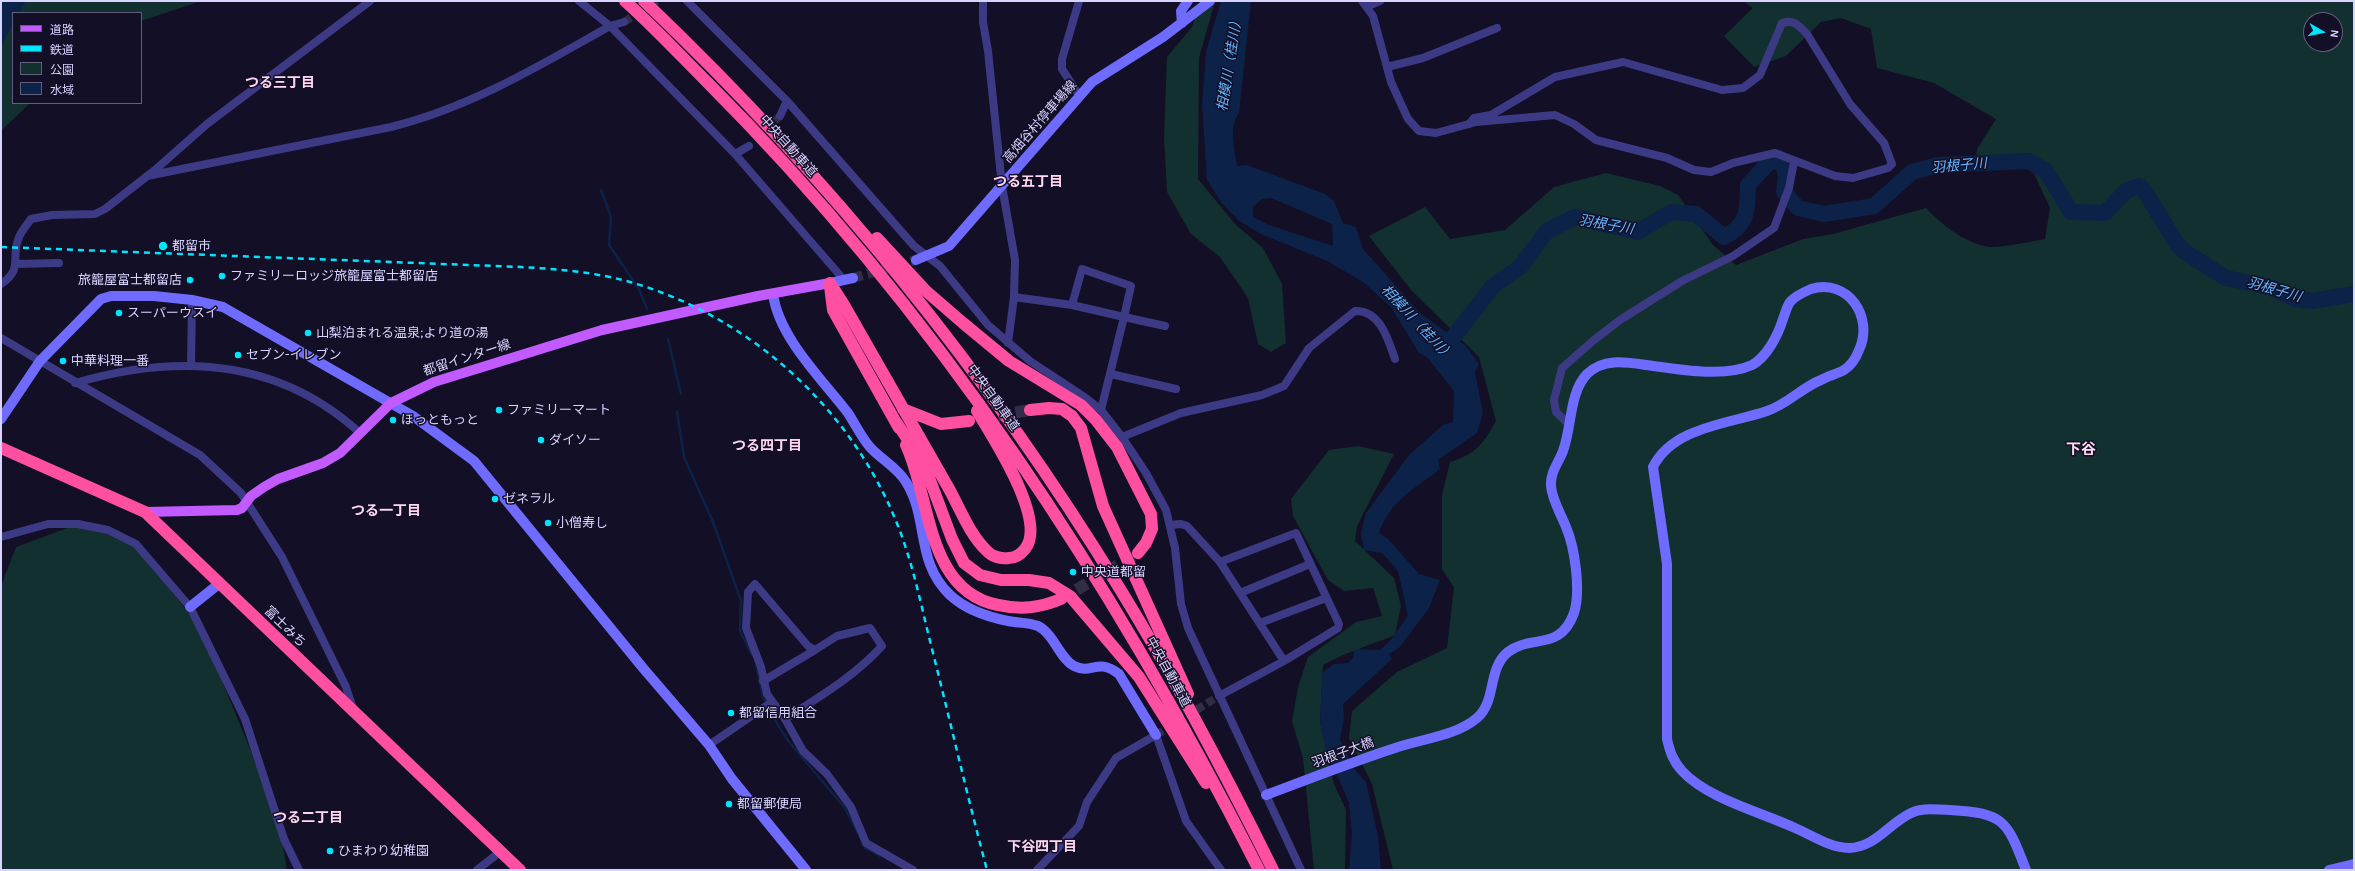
<!DOCTYPE html>
<meta charset="utf-8">
<style>
body{margin:0}
#map{position:relative;width:2355px;height:871px;overflow:hidden;background:#130f26;font-family:Karla,"Noto Sans JP",sans-serif}
canvas{display:block}
.frame{position:absolute;inset:0;border:2px solid #d9d4ff;pointer-events:none}
.legend{position:absolute;left:12px;top:12px;width:130px;height:92px;box-sizing:border-box;background:#130f26;border:1px solid #625e7d;margin:0;padding:5px 7px;list-style:none;font-size:12px;color:#d9d4ff}
.legend li{display:flex;align-items:center;gap:8px;height:20px}
.legend b{width:20px;border:1px solid #625e7d}
.north{position:absolute;left:2303px;top:12px;width:40px;height:40px;box-sizing:border-box;background:#130f26;border:1px solid #625e7d;border-radius:50%;rotate:99deg;font-size:11px;font-weight:700;line-height:16px;text-align:center;color:#d9d4ff}
.north::after{content:'';display:block;margin:auto;width:14px;height:18px;background:#00e5ff;clip-path:polygon(50% 0,100% 100%,50% 72%,0 100%)}
</style>
<div id="map">
<canvas width="2355" height="871"></canvas>
<div class="frame"></div>
<ul class="legend">
<li><b style="height:5px;background:#c25bff"></b>道路</li>
<li><b style="height:5px;background:#00e5ff"></b>鉄道</li>
<li><b style="height:11px;background:#12302f"></b>公園</li>
<li><b style="height:11px;background:#0c2248"></b>水域</li>
</ul>
<div class="north">N</div>
</div>
<script>
const ctx = document.querySelector('canvas').getContext('2d');
ctx.lineJoin = 'round';
function fillPath(path, color) {
  ctx.fillStyle = color;
  ctx.fill(path, 'evenodd');
}
function trace(path, color, width, dash) {
  ctx.strokeStyle = color;
  ctx.lineWidth = width;
  ctx.lineCap = dash ? 'butt' : 'round';
  ctx.setLineDash(dash || []);
  ctx.stroke(path);
}
function write(font, color, halo, rows, align = 'center') {
  ctx.font = font + ' Karla,"Noto Sans JP",sans-serif';
  ctx.lineWidth = 3;
  ctx.setLineDash([]);
  ctx.textBaseline = 'middle';
  ctx.strokeStyle = halo;
  ctx.fillStyle = color;
  for (const [text, x, y, turn = 0] of rows) {
    ctx.save();
    ctx.translate(x, y);
    ctx.rotate((+turn || 0) * Math.PI / 180);
    ctx.textAlign = isNaN(turn) ? turn : align;
    if (halo) ctx.strokeText(text, 0, 0);
    ctx.fillText(text, 0, 0);
    ctx.restore();
  }
}
fillPath(new Path2D(`
 M1,1H201L141,21V13H13V103H30L1,131Z
 M1200,1H1215L1199,58L1198,179L1235,224L1263,248L1282,284L1286,343L1271,352L1258,344L1248,298L1220,257L1191,234L1167,192L1164,138L1167,57L1192,27Z
 M1743,1H2354V870H1393L1372,784L1349,738L1352,711L1397,672L1447,648L1454,587L1442,569V495L1450,462C1476,454 1483,444 1496,421L1479,357L1411,290L1369,236L1425,207L1450,239L1505,230L1554,187L1606,173L1660,186L1678,195L1713,245L1736,265L1803,239L1833,234L1926,208C1942,225 1966,244 1990,247C2002,248 2032,241 2045,239L2050,208L2032,169L1976,162L1977,149L1996,119L1934,83L1877,68L1871,29L1841,18L1821,22L1786,56L1754,67L1724,36L1753,8ZM2311,20H2335V44H2311Z
 M1358,446L1394,454L1357,526L1355,541L1394,578L1401,606L1395,635C1371,645 1346,652 1323,665L1320,722L1334,784L1346,810L1345,870H1314L1303,758L1292,721L1298,687L1308,657L1356,622L1382,616L1373,588L1344,591L1328,580L1293,516L1291,499L1329,450Z
 M78,524L136,544L201,630L278,817L287,870H1V586L16,547Z`), '#12302f');
fillPath(new Path2D(`
 M1,1H26L19,13H13V24L1,46Z
 M1221,1H1251L1239,113C1228,126 1235,151 1237,166L1247,165L1325,194L1334,201L1343,223L1356,227L1363,249L1421,314L1466,346L1479,364L1475,372L1483,413L1477,433L1438,460L1440,469C1414,490 1391,499 1379,533L1388,539L1419,574L1440,580L1429,608L1400,647L1389,654L1392,659L1343,704L1344,718L1340,740L1355,770L1366,782L1378,836L1381,870H1349L1352,834L1349,803L1325,747L1320,722L1322,673L1334,664L1348,663L1354,657V649L1380,650L1390,641L1408,616L1398,571L1382,553L1364,550L1361,533L1366,513L1409,455L1443,425L1453,422L1454,391L1427,357L1419,353L1391,307L1363,282L1327,261L1261,234L1239,221L1221,202L1207,180L1202,105L1206,52ZM1271,198L1332,224L1333,246L1269,225L1253,217V207L1262,199Z`), '#0c2248');
trace(new Path2D(`
 M601,190L611,217L609,245L639,289L647,309
 M668,339L681,394
 M677,412L684,457L713,522L741,601L740,631L752,655
 M756,665L763,697L778,725L789,742L845,808L857,832
 M863,844L865,848L880,856`), '#0c2248', 2.5);
trace(new Path2D(`
 M1441,353L1493,286L1520,267L1547,231L1575,217L1638,232L1671,212L1696,214L1724,237C1749,225 1747,209 1748,185L1770,161L1783,163L1786,177L1784,192L1798,208L1824,214L1874,206L1912,172L1938,165L2029,161L2046,171L2071,212L2105,213L2126,191L2139,186L2144,190L2177,244L2185,252L2226,278L2270,287L2295,299L2312,301L2354,294`), '#0c2248', 16);
trace(new Path2D(`
 M624,22L657,1
 M766,129L780,116
 M1156,735L1219,696`), '#312d47', 8, [8, 4]);
trace(new Path2D(`
 M853,278L916,260`), '#312d47', 10, [10, 5]);
trace(new Path2D(`
 M980,419L1030,410
 M1061,599L1138,553`), '#312d47', 12, [12, 6]);
trace(new Path2D(`
 M579,1L610,26L735,154L844,280
 M687,1L787,101L914,246L940,266L988,325L1030,361L1083,396L1101,410L1122,437L1146,473L1166,510L1175,548L1181,604L1188,628L1301,870
 M983,1V22L988,51L1002,186L1015,260L1014,297L1008,343
 M1362,1L1373,16L1391,82L1408,119L1419,131L1436,133L1476,122L1555,115L1574,124L1596,140L1667,158L1694,170L1711,172L1733,163L1775,153L1835,176L1853,178L1888,168L1892,164L1884,143L1850,104L1807,34C1799,26 1794,19 1782,23L1760,75L1743,88L1722,90L1623,62L1555,77L1491,115L1474,118L1469,124
 M1368,6L1380,1
 M1387,67L1423,58L1497,28
 M1079,95L1062,69V59L1079,1
 M780,116L787,101
 M735,154L749,146
 M147,176L391,127C471,107 539,66 610,26L624,22
 M16,264L59,263
 M1,284C23,269 11,260 18,240C20,232 27,225 31,219L52,215L95,214L105,209L155,170L207,124L370,1
 M1014,297L1072,305L1124,317L1101,410
 M1072,305L1082,269L1131,286L1124,317L1165,326
 M1,338L200,455L241,493L282,557L346,687L353,709
 M191,366L192,300
 M1111,374L1176,389
 M75,383C178,353 278,358 360,433
 M1569,424L1556,412L1554,400L1562,368L1594,340L1620,320L1682,281L1733,256L1774,228L1789,188L1794,162
 M1122,437L1181,413L1262,395L1284,386L1309,348L1355,311C1380,310 1388,339 1395,359
 M1170,525L1181,524L1187,526L1220,562L1284,661
 M1,537L48,524H78L108,530L136,544L190,607L245,719L284,839L299,870
 M1240,593L1310,564
 M1260,623L1326,598
 M763,681L815,650
 M1219,696L1284,661L1338,628L1339,624L1296,533L1220,562
 M785,719C819,697 855,676 882,646L870,628L837,636L815,650L808,646L755,584L748,592L746,628L761,667L767,694L785,719L803,751L827,774L851,807L866,843L913,870
 M709,745L772,702
 M477,870L500,852
 M1037,870L1079,826L1087,802L1116,758L1156,735L1186,821L1221,870`), '#3d3a85', 8);
trace(new Path2D(`
 M1182,23L1181,11L1188,1
 M916,260L949,246L1092,82L1163,37L1210,1
 M830,283L853,278
 M773,294C779,338 822,379 848,413C855,424 861,436 869,446C880,459 897,467 906,482C929,518 915,562 950,595C965,609 988,617 1008,621C1018,623 1028,622 1038,626C1054,634 1060,659 1074,666C1092,675 1097,657 1119,674L1156,735
 M1,419L40,361L101,299L111,296H154L192,300L223,307L413,416L474,461L643,668L709,745L732,779L806,870
 M190,607L220,583
 M1266,795C1309,779 1352,762 1395,748C1421,739 1456,736 1477,718C1497,701 1487,669 1508,652C1531,634 1560,652 1574,613C1581,591 1575,548 1566,527C1561,514 1552,500 1551,486C1550,472 1559,462 1563,451C1572,427 1569,393 1587,374C1603,358 1626,362 1646,365C1676,369 1724,378 1752,365C1767,357 1778,335 1783,319C1785,314 1787,306 1790,302C1795,296 1804,292 1811,289C1849,278 1874,318 1859,350C1856,358 1852,365 1844,370C1837,374 1828,376 1821,380C1801,388 1788,404 1767,411C1729,424 1673,427 1653,467L1667,564V739C1670,752 1673,761 1682,771C1708,799 1761,812 1795,828C1812,835 1830,848 1849,848C1876,847 1888,824 1911,813C1923,807 1936,810 1950,810C2005,813 2007,821 2026,870
 M2329,870L2354,864`), '#6f6bff', 10);
trace(new Path2D(`
 M145,512L237,510L242,508L251,496L264,487L278,479L323,463L340,453L391,403L434,382L602,330L758,296L830,283`), '#c25bff', 10);
trace(new Path2D(`
 M625,1C653,26 679,54 706,81C936,311 1113,581 1259,870
 M644,1C828,176 988,373 1120,589C1176,680 1226,775 1273,870
 M877,238L926,291L963,323L1009,361L1081,405L1096,420L1117,447L1151,514L1152,529L1146,543L1138,553
 M830,283L844,305C879,366 913,426 948,487C960,508 969,534 987,551C992,557 1002,559 1009,558C1015,558 1021,554 1025,549C1048,521 993,438 977,411
 M830,286L833,310L899,428
 M903,409L941,424L969,421
 M1030,410L1049,408L1062,409L1072,416L1081,428L1103,506L1188,694
 M896,422L924,464L952,539L964,563L980,575L1001,580H1029L1049,583L1070,596L1139,677L1206,783
 M906,445C931,498 926,591 998,605C1022,610 1039,608 1061,599
 M1,448L145,512L520,870`), '#ff4fa3', 12);
trace(new Path2D(`
 M1,247L521,267C557,269 595,272 630,282C750,316 853,410 898,526C913,564 921,605 931,645C950,720 967,795 987,870`), '#00e5ff', 2.5, [6, 5]);
for (const [x, y, r, color] of [
 [163,246,5,"#00e5ff"],
 [222,276,4,"#00e5ff"],
 [190,280,4,"#00e5ff"],
 [119,313,4,"#00e5ff"],
 [308,333,4,"#00e5ff"],
 [238,355,4,"#00e5ff"],
 [63,361,4,"#00e5ff"],
 [499,410,4,"#00e5ff"],
 [393,420,4,"#00e5ff"],
 [541,440,4,"#00e5ff"],
 [495,499,4,"#00e5ff"],
 [548,523,4,"#00e5ff"],
 [1073,572,4,"#00e5ff"],
 [731,713,4,"#00e5ff"],
 [729,804,4,"#00e5ff"],
 [330,851,4,"#00e5ff"]
]) {
  const dot = new Path2D();
  dot.arc(x, y, r, 0, 2 * Math.PI);
  ctx.fillStyle = color;
  ctx.fill(dot);
  trace(dot, '#130f26', 1.5);
}
write('13px', '#d9d4ff', '#130f26', [
 ["高畑谷村停車場線",1040,122,-49],
 ["中央自動車道",788,146,48],
 ["都留インター線",467,358,-18],
 ["中央自動車道",993,398,54],
 ["富士みち",285,627,44],
 ["中央自動車道",1168,672,61],
 ["羽根子大橋",1343,753,-20]
]);
write('13px', '#d9d4ff', '#130f26', [
 ["都留市",172,246],
 ["ファミリーロッジ旅籠屋富士都留店",230,276],
 ["旅籠屋富士都留店",182,280,"right"],
 ["スーパーウスイ",127,313],
 ["山梨泊まれる温泉;より道の湯",316,333],
 ["セブン-イレブン",246,355],
 ["中華料理一番",71,361],
 ["ファミリーマート",507,410],
 ["ほっともっと",401,420],
 ["ダイソー",549,440],
 ["ゼネラル",503,499],
 ["小僧寿し",556,523],
 ["中央道都留",1081,572],
 ["都留信用組合",739,713],
 ["都留郵便局",737,804],
 ["ひまわり幼稚園",338,851]
], 'left');
write('italic 14px', '#62b6ff', '#130f26', [
 ["相模川（桂川）",1230,63,-81],
 ["羽根子川",1959,166,-5],
 ["羽根子川",1606,225,10],
 ["羽根子川",2274,290,16],
 ["相模川（桂川）",1417,323,47]
]);
write('bold 14px', '#ffd6f0', '#130f26', [
 ["つる三丁目",280,83],
 ["つる五丁目",1028,182],
 ["つる四丁目",767,446],
 ["つる一丁目",386,511],
 ["つる二丁目",308,818],
 ["下谷四丁目",1042,847]
]);
write('bold 15px', '#ffd6f0', '#130f26', [
 ["下谷",2081,450]
]);
</script>
